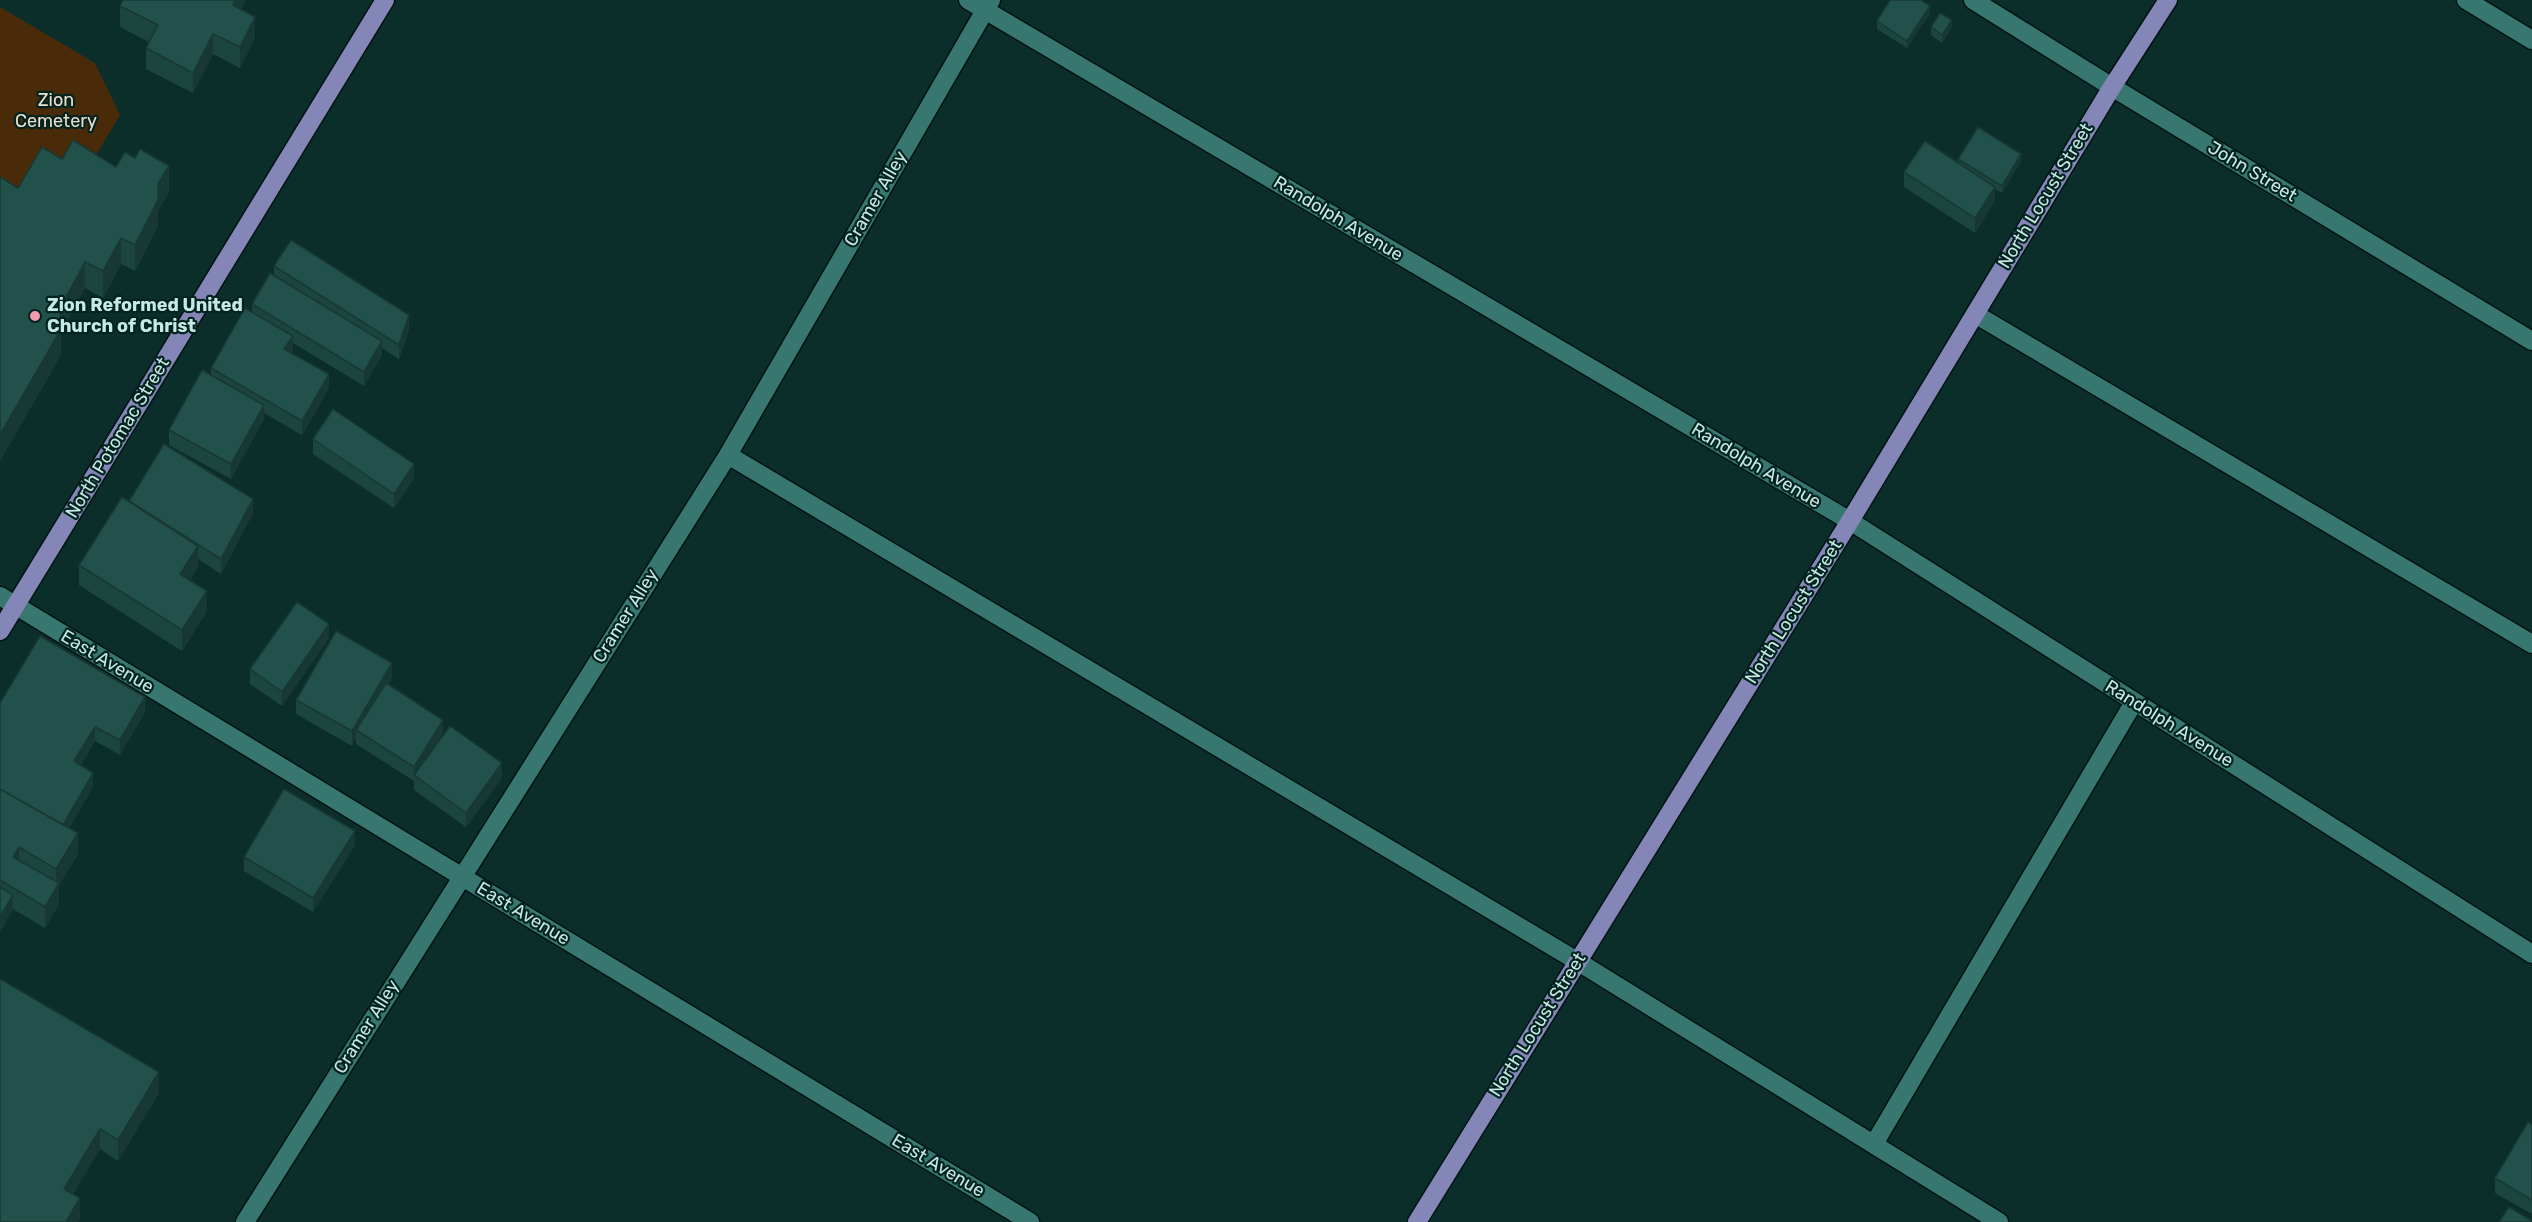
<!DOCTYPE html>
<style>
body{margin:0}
canvas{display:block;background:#0b2e2a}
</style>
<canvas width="2532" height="1222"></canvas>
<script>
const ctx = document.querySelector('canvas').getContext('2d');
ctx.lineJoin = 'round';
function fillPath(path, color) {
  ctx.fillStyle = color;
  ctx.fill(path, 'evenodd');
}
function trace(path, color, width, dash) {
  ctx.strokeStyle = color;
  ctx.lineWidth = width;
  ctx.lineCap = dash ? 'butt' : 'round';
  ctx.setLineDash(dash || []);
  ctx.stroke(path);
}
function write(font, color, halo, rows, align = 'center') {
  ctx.font = font + ' Rubik,sans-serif';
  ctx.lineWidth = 4.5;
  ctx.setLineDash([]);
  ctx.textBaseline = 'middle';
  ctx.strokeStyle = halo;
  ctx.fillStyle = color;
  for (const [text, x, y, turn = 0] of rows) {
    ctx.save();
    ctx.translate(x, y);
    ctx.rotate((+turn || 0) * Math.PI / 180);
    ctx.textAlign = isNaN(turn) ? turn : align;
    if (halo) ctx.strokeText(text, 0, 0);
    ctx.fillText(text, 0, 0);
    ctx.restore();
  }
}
fillPath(new Path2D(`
 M0,7L95,63L120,115L0,315Z`), '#492b09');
const minor = new Path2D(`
 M968,0L1850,521L2532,954
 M1973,0L2112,87L2532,341
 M2466,0L2532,40
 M1975,314L2532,644
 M728,455L1577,961L1999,1222
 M0,596L1030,1222
 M1874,1144L2134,702
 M245,1222L728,455L991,0`);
const major = new Path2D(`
 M0,631L385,0
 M1417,1222L1850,521L2112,87L2168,0`);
trace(minor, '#021412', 21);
trace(major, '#021412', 21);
trace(minor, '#37776f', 18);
trace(major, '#8586b8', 18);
fillPath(new Path2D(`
 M120,6L241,10L255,38L240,68L213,54L193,93L146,69V48L149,42L120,27Z
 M1930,13L1907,48L1877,29V21Z
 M1931,27H1952L1942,43L1931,35Z
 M62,159L116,167L169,192L158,210V226L135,271L121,264L103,298L85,288L61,332V355L0,461V177L18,188Z
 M1958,159L2021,161L2002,193L1995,189V201L1975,233L1904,187V172L1958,163Z
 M274,266L409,330L399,359L382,348V355L364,386L293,343V350L291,352L329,388L302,435L264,413V419L231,479L169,445V430L211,375V368L252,312V304L274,276Z
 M313,439L414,478L394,508L313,454Z
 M253,513L221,574L198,559V567L190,580L207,611L182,651L79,585V565Z
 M329,638L282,706L250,684V669Z
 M392,678L388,684L443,735L502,778L466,827L414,790V781L356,744V738L352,746L296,714V700Z
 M0,703L145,712L120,755L95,741L81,765L93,787L69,828L78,854L59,885V904L45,928L13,909L0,932Z
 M355,845L313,912L244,871V857Z
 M0,979L159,1093L118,1161L100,1149L73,1194L80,1219Z
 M2532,1125V1214L2495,1193V1178Z`), '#1d4540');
fillPath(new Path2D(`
 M235,0H246L233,26V5Z
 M1930,6V13L1907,48V41Z
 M255,17V38L240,68V47Z
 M1952,20V27L1942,43V35Z
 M213,34V54L193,93V73Z
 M2021,154V161L2002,193V186Z
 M169,166V192L158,210V226L135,271V245L158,184Z
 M1995,187V201L1975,233V218Z
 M121,238V264L103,298V271Z
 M85,262V288L61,332V355L0,461V435L60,308Z
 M409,315V330L399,359V345Z
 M293,336V350L284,363V349Z
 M382,341V355L364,386V372Z
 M329,374V388L302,435V421Z
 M264,405V419L231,479V464Z
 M414,464V478L394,508V494Z
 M253,499V513L221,574V559Z
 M198,546V567L180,595V574Z
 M207,591V611L182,651V630Z
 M329,624V638L282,706V692Z
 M392,663V678L360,732L356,730V738L352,746V731Z
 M145,697V712L120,755V740Z
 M443,720V735L414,775V767Z
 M95,727V741L74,776V761Z
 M502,763V778L466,827V813Z
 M93,773V787L59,845V830Z
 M355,831V845L313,912V898Z
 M78,833V854L59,885V904L45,928V907L56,888V869Z
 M19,847V868L13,857Z
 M13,895V910L0,932V917Z
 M159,1072V1093L118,1161V1140Z
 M100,1129V1149L64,1209V1189Z
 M80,1198V1219L78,1222H66Z`), '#183834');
const building = new Path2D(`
 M123,0H235L233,5L255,17L240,47L213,34L193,73L146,48L158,25L120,6Z
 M1890,0H1921L1930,6L1907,41L1877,21Z
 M1940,13L1952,20L1942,35L1931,27Z
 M1978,127L2021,154L2002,186L1958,159Z
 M73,140L116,167L125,152L135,158L140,149L169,166L158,184V200L135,245L121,238L103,271L85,262L60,308L61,329L0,435V177L18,188L42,147L62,159Z
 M1925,141L1995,187L1975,218L1904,172Z
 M291,240L409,315L399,345L274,266Z
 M270,273L382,341L364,372L252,304Z
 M245,308L293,336L284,349L329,374L302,421L211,368Z
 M202,370L264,405L231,464L169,430Z
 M333,409L414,464L394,494L313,439Z
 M164,444L253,499L221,559L129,501Z
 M122,497L198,546L180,574L207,591L182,630L79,565Z
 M297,602L329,624L282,692L250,669Z
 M336,631L392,663L352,731L296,700Z
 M40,636L145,697L120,740L95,727L74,761L93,773L63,825L0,789V703Z
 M386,683L443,720L414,767L356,730Z
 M450,726L502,763L466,813L414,775Z
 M0,789L78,833L56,869L19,847L13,857L59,883L45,907L0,880Z
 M284,789L355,831L313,898L244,857Z
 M0,887L13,895L0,917Z
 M0,979L159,1072L118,1140L100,1129L64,1189L80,1198L66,1222H0Z
 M2528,1122L2532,1125V1200L2495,1178Z
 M2509,1207L2532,1221V1222H2499Z`);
fillPath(building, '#22504a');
trace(building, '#183834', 1.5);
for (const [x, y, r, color] of [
 [35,316,6,"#f29aae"]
]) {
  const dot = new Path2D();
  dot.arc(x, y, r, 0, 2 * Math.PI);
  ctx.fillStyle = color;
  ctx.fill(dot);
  trace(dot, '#012420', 2);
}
write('18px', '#f0ddcc', '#012420', [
 ["Zion",56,101],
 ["Cemetery",56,122]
]);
write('18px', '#c8e8e3', '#012420', [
 ["John Street",2252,172,31],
 ["North Locust Street",2046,196,-59],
 ["Cramer Alley",876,199,-60],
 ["Randolph Avenue",1338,219,31],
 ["North Potomac Street",118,438,-59],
 ["Randolph Avenue",1756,466,31],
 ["North Locust Street",1794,612,-58],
 ["Cramer Alley",626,616,-58],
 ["East Avenue",107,662,31],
 ["Randolph Avenue",2169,724,32],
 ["East Avenue",523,914,31],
 ["North Locust Street",1538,1025,-58],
 ["Cramer Alley",367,1027,-58],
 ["East Avenue",938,1166,31]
]);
write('bold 18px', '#c8e8e3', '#012420', [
 ["Zion Reformed United",47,306],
 ["Church of Christ",47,327]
], 'left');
</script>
